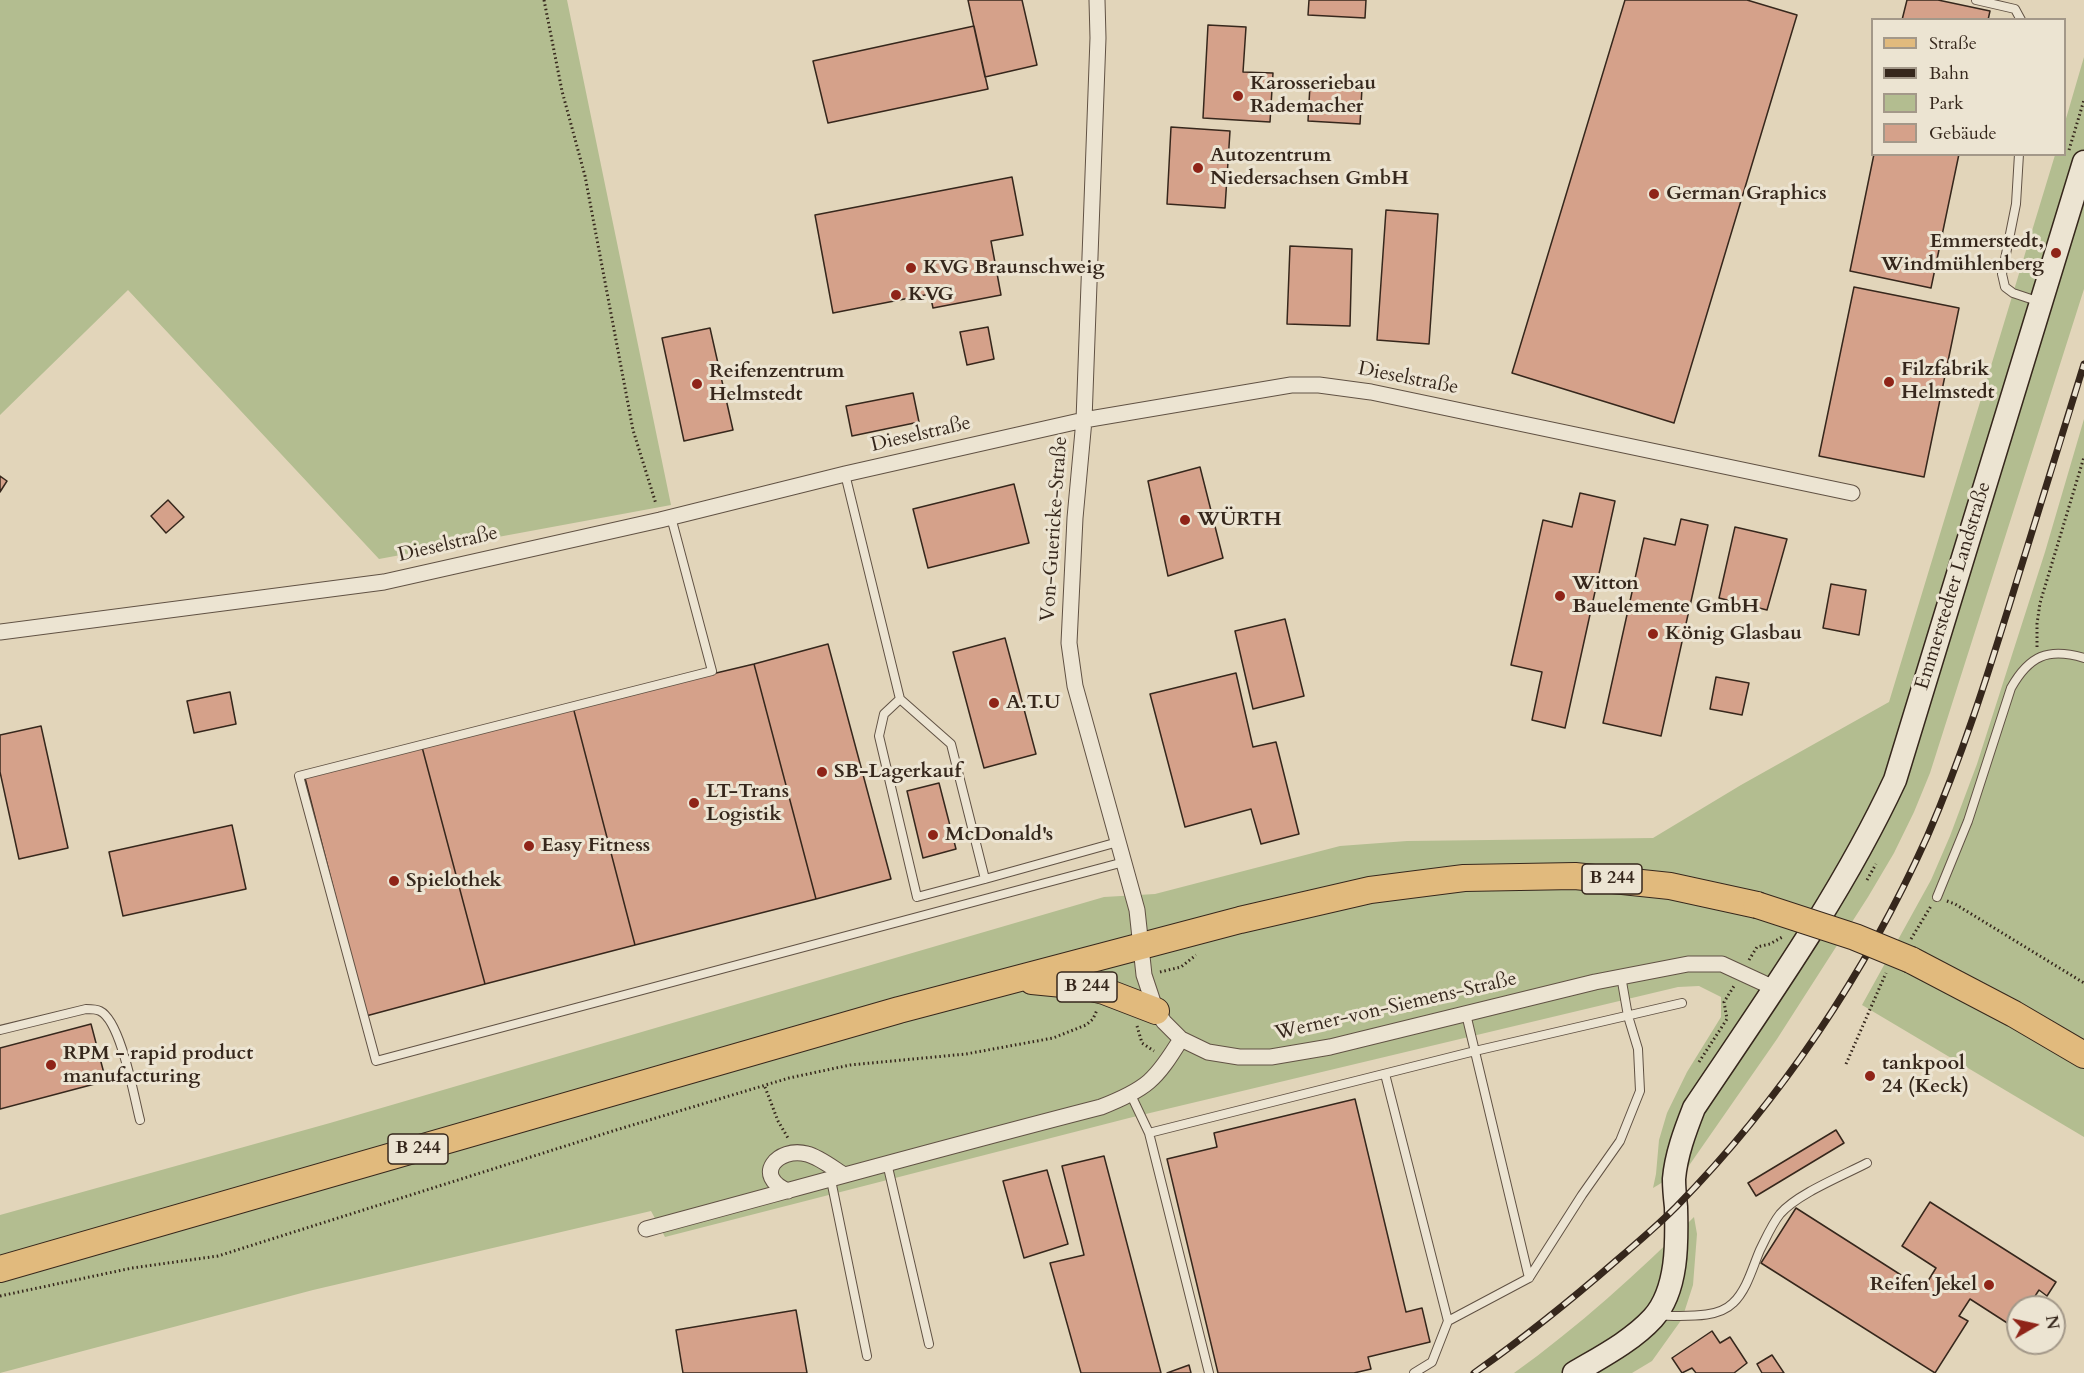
<!DOCTYPE html>
<meta charset="utf-8">
<style>
body{margin:0}
#map{position:relative;width:2084px;height:1373px;overflow:hidden;background:#e2d5ba;font-family:Cardo,serif}
canvas{display:block}
.legend{position:absolute;left:1871px;top:18px;width:195px;height:138px;box-sizing:border-box;background:#ece4d2;border:2px solid #a39889;margin:0;padding:8px 10px;list-style:none;font-size:18px;color:#36271c}
.legend li{display:flex;align-items:center;gap:12px;height:30px}
.legend b{width:30px;border:2px solid #a39889}
.north{position:absolute;left:2006px;top:1295px;width:60px;height:60px;box-sizing:border-box;background:#ece4d2;border:2px solid #a39889;border-radius:50%;rotate:81deg;font-size:16px;font-weight:700;line-height:24px;text-align:center;color:#36271c}
.north::after{content:'';display:block;margin:auto;width:21px;height:27px;background:#8f2418;clip-path:polygon(50% 0,100% 100%,50% 72%,0 100%)}
</style>
<div id="map">
<canvas width="2084" height="1373"></canvas>
<ul class="legend">
<li><b style="height:8px;background:#e1ba7d"></b>Straße</li>
<li><b style="height:8px;background:#36271c"></b>Bahn</li>
<li><b style="height:16px;background:#b3bd90"></b>Park</li>
<li><b style="height:16px;background:#d5a18a"></b>Gebäude</li>
</ul>
<div class="north">N</div>
</div>
<script>
const ctx = document.querySelector('canvas').getContext('2d');
ctx.lineJoin = 'round';
function fillPath(path, color) {
  ctx.fillStyle = color;
  ctx.fill(path, 'evenodd');
}
function trace(path, color, width, dash) {
  ctx.strokeStyle = color;
  ctx.lineWidth = width;
  ctx.lineCap = dash ? 'butt' : 'round';
  ctx.setLineDash(dash || []);
  ctx.stroke(path);
}
function write(font, color, halo, rows, align = 'center') {
  ctx.font = font + ' Cardo,serif';
  ctx.lineWidth = 6;
  ctx.setLineDash([]);
  ctx.textBaseline = 'middle';
  ctx.strokeStyle = halo;
  ctx.fillStyle = color;
  for (const [text, x, y, turn = 0] of rows) {
    ctx.save();
    ctx.translate(x, y);
    ctx.rotate((+turn || 0) * Math.PI / 180);
    ctx.textAlign = isNaN(turn) ? turn : align;
    if (halo) ctx.strokeText(text, 0, 0);
    ctx.fillText(text, 0, 0);
    ctx.restore();
  }
}
fillPath(new Path2D(`
 M0,0H567L671,505L379,559L128,290L0,415Z
 M2084,57V289L1930,773L1914,812L1894,853L1868,897L1777,1039L1688,1167L1653,1188L1656,1174L1659,1140L1667,1113L1687,1072L1721,1017V997L1699,986L1678,987L1129,1118L665,1237L651,1211L313,1290L0,1373V1215L330,1123L1104,897L1155,894L1340,846L1407,841L1653,838L1741,785L1889,702L2055,155L2064,154L2065,122Z
 M2084,419V1137L1862,1005L1931,880L1950,836L1977,764L2045,552Z
 M1694,1217L1697,1234L1693,1285L1682,1319L1652,1361L1632,1373H1514C1578,1327 1638,1273 1694,1217Z`), '#b3bd90');
const building = new Path2D(`
 M968,0H1022L1037,65L985,77Z
 M1309,0H1366L1365,18L1308,15Z
 M1625,0H1747L1797,15L1674,423L1512,373Z
 M1907,0H1938L1990,11L1988,20H1902Z
 M1208,25L1246,27L1243,72L1273,73L1270,122L1203,118Z
 M974,26L988,89L828,123L813,61Z
 M1310,85L1362,88L1360,124L1308,121Z
 M1171,127L1230,131L1225,208L1167,204Z
 M1874,154H1959L1931,288L1850,271Z
 M1012,177L1023,235L991,241L1001,295L933,308L930,294L833,313L815,215Z
 M1386,210L1438,214L1429,344L1377,340Z
 M1290,246L1352,249L1350,326L1287,324Z
 M1854,287L1959,308L1924,477L1819,456Z
 M988,327L994,359L967,365L960,332Z
 M710,328L733,430L684,441L662,338Z
 M913,393L919,422L852,436L846,406Z
 M1200,467L1223,558L1168,576L1148,481Z
 M0,476L7,481L0,492Z
 M1014,484L1029,543L928,568L913,509Z
 M1580,493L1615,501L1565,728L1532,720L1542,672L1511,665L1543,520L1572,527Z
 M168,500L184,517L166,533L151,516Z
 M1681,519L1708,525L1661,736L1603,723L1644,538L1675,545Z
 M1735,527L1787,539L1767,610L1719,598Z
 M1831,584L1866,590L1859,635L1823,628Z
 M1285,619L1304,696L1253,709L1235,631Z
 M1005,638L1036,754L984,768L953,652Z
 M828,644L891,879L816,899L754,664Z
 M754,664L816,899L635,945L573,707Z
 M1236,673L1253,747L1276,742L1299,834L1261,844L1251,809L1185,827L1150,694Z
 M1716,677L1749,683L1742,715L1710,709Z
 M230,692L236,724L194,733L187,701Z
 M573,707L635,945L485,984L422,747Z
 M41,726L68,848L19,859L0,772V735Z
 M422,747L485,984L366,1016L305,778Z
 M939,783L956,849L923,858L907,791Z
 M232,825L246,889L123,916L109,852Z
 M91,1024L106,1081L0,1109V1048Z
 M1355,1099L1406,1312L1422,1308L1430,1342L1368,1357L1371,1369L1354,1373H1218L1167,1159L1217,1147L1214,1133Z
 M1836,1130L1844,1143L1756,1196L1748,1183Z
 M1104,1156L1161,1373H1081L1050,1263L1084,1255L1062,1166Z
 M1047,1170L1068,1244L1024,1258L1003,1181Z
 M1930,1202L2056,1282L2047,1296L2039,1290L2028,1307H2018V1323L2015,1328L1970,1299L1959,1316L1968,1321L1935,1373L1761,1263L1796,1208L1923,1289L1936,1268L1902,1246Z
 M796,1310L807,1373H683L676,1330Z
 M1712,1331L1720,1343L1730,1337L1747,1363L1734,1373H1696L1692,1368L1682,1373L1672,1358Z
 M1772,1355L1784,1373H1762L1757,1364Z
 M1189,1365L1191,1373H1167Z`);
fillPath(building, '#d5a18a');
trace(building, '#36271c', 1.5);
const service = new Path2D(`
 M1976,0L2015,9L2021,20
 M2019,154L2016,204L2002,274L2005,287L2013,293L2040,302
 M845,474L900,699L951,744L985,879L1118,842
 M671,517L712,671L299,776L376,1061L1124,862
 M900,699L884,714L879,736L917,897L985,879
 M1937,897L1968,821L2011,688C2029,656 2048,647 2084,658
 M1466,1014L1529,1278
 M0,1030L86,1009C91,1009 96,1009 100,1011C121,1021 134,1097 140,1120
 M1385,1074L1448,1321
 M1131,1095L1149,1133L1209,1373
 M1149,1133L1475,1051L1682,1003
 M887,1163L929,1344
 M831,1180L867,1356
 M1658,1316C1681,1315 1716,1320 1733,1303C1747,1290 1753,1266 1760,1250C1766,1238 1772,1224 1780,1214C1797,1194 1842,1176 1867,1163
 M1414,1373L1432,1362L1448,1321L1529,1278L1582,1195L1620,1141L1640,1091L1638,1049L1628,1016L1621,976`);
const minor = new Path2D(`
 M1097,0L1098,38L1084,420L1075,518L1069,643L1075,686L1137,910L1144,975L1156,1011L1164,1022L1181,1039L1208,1052L1239,1057H1271L1330,1047L1595,982L1688,964H1722L1774,988
 M0,632L384,582L660,520L845,474L1084,420L1291,385H1319L1371,392L1852,493
 M788,1191C752,1176 778,1146 807,1154C819,1157 833,1168 844,1175
 M646,1229C798,1188 949,1146 1101,1107C1147,1089 1156,1080 1181,1039`);
const secondary = new Path2D(`
 M1574,1373C1601,1357 1632,1341 1653,1318C1678,1290 1677,1242 1676,1207C1675,1198 1674,1188 1674,1179C1676,1155 1685,1131 1694,1108C1765,1002 1841,896 1895,780L2084,162`);
const primary = new Path2D(`
 M1911,960L2014,1014L2084,1055
 M1032,981L1083,986L1104,991L1156,1011
 M0,1269L899,1010L1240,920L1370,890L1464,878L1575,876L1670,886L1757,905`);
trace(service, '#615244', 10);
trace(minor, '#615244', 17);
trace(secondary, '#36271c', 25);
trace(primary, '#36271c', 28);
trace(new Path2D(`
 M544,0L562,91L585,176L633,430L656,504
 M2069,150L2084,100
 M2037,647V624L2040,603L2084,457
 M1867,880L1876,864
 M1947,901L1955,904L2084,983
 M1911,939L1931,906
 M1749,960L1757,947L1770,944L1784,936
 M1160,972L1181,967L1196,955
 M1137,1026L1142,1043L1154,1051
 M1699,1062L1727,1019L1724,1002L1734,986
 M1846,1064L1886,973
 M765,1087L778,1121L788,1138
 M0,1296L132,1268L218,1256L616,1130L789,1078L850,1065L966,1054L1053,1038L1086,1025L1093,1019L1097,1010`), '#36271c', 3, [1.5, 3]);
trace(service, '#ece4d2', 8);
trace(minor, '#ece4d2', 15);
trace(secondary, '#ece4d2', 22);
trace(primary, '#e1ba7d', 26);
const rail = new Path2D(`
 M1474,1373C1524,1338 1571,1300 1617,1260C1637,1243 1657,1226 1676,1207C1780,1101 1866,973 1927,837C1962,757 1988,674 2014,590C2037,515 2061,440 2084,364`);
trace(rail, '#36271c', 7);
trace(rail, '#ece4d2', 4.5, [14]);
const primaryBridge = new Path2D(`
 M1757,905L1855,937L1911,960`);
trace(primaryBridge, '#36271c', 28, []);
trace(primaryBridge, '#e1ba7d', 26);
for (const [x, y, r, color] of [
 [1238,96,6,"#8f2418"],
 [1198,168,6,"#8f2418"],
 [1654,194,6,"#8f2418"],
 [2056,253,6,"#8f2418"],
 [911,268,6,"#8f2418"],
 [896,295,6,"#8f2418"],
 [1889,382,6,"#8f2418"],
 [697,384,6,"#8f2418"],
 [1185,520,6,"#8f2418"],
 [1560,596,6,"#8f2418"],
 [1653,634,6,"#8f2418"],
 [994,703,6,"#8f2418"],
 [822,772,6,"#8f2418"],
 [694,803,6,"#8f2418"],
 [933,835,6,"#8f2418"],
 [529,846,6,"#8f2418"],
 [394,881,6,"#8f2418"],
 [51,1065,6,"#8f2418"],
 [1870,1076,6,"#8f2418"],
 [1989,1285,6,"#8f2418"]
]) {
  const dot = new Path2D();
  dot.arc(x, y, r, 0, 2 * Math.PI);
  ctx.fillStyle = color;
  ctx.fill(dot);
  trace(dot, '#ece4d2', 2);
}
for (const [x, y, w] of [
 [1612,879,60],
 [1087,987,60],
 [418,1149,60]
]) {
  const box = new Path2D();
  box.roundRect(x - w / 2, y - 15, w, 30, 4.5);
  ctx.fillStyle = '#ece4d2';
  ctx.fill(box);
  trace(box, '#36271c', 1.5);
}
write('bold 18px', '#36271c', null, [
 ["B 244",1612,879],
 ["B 244",1087,987],
 ["B 244",418,1149]
]);
write('bold 20px', '#36271c', '#ece4d2', [
 ["Karosseriebau",1250,84],
 ["Rademacher",1250,107],
 ["Autozentrum",1210,156],
 ["Niedersachsen GmbH",1210,179],
 ["German Graphics",1666,194],
 ["Emmerstedt,",2044,242,"right"],
 ["Windmühlenberg",2044,265,"right"],
 ["KVG Braunschweig",923,268],
 ["KVG",908,295],
 ["Filzfabrik",1901,370],
 ["Helmstedt",1901,393],
 ["Reifenzentrum",709,372],
 ["Helmstedt",709,395],
 ["WÜRTH",1197,520],
 ["Witton",1572,584],
 ["Bauelemente GmbH",1572,607],
 ["König Glasbau",1665,634],
 ["A.T.U",1006,703],
 ["SB-Lagerkauf",834,772],
 ["LT-Trans",706,792],
 ["Logistik",706,815],
 ["McDonald's",945,835],
 ["Easy Fitness",541,846],
 ["Spielothek",406,881],
 ["RPM - rapid product",63,1054],
 ["manufacturing",63,1077],
 ["tankpool",1882,1064],
 ["24 (Keck)",1882,1087],
 ["Reifen Jekel",1977,1285,"right"]
], 'left');
write('20px', '#36271c', '#ece4d2', [
 ["Dieselstraße",1408,379,11],
 ["Dieselstraße",921,435,-13],
 ["Von-Guericke-Straße",1055,529,-86],
 ["Dieselstraße",448,545,-13],
 ["Emmerstedter Landstraße",1954,586,-73],
 ["Werner-von-Siemens-Straße",1396,1007,-13]
]);
</script>
